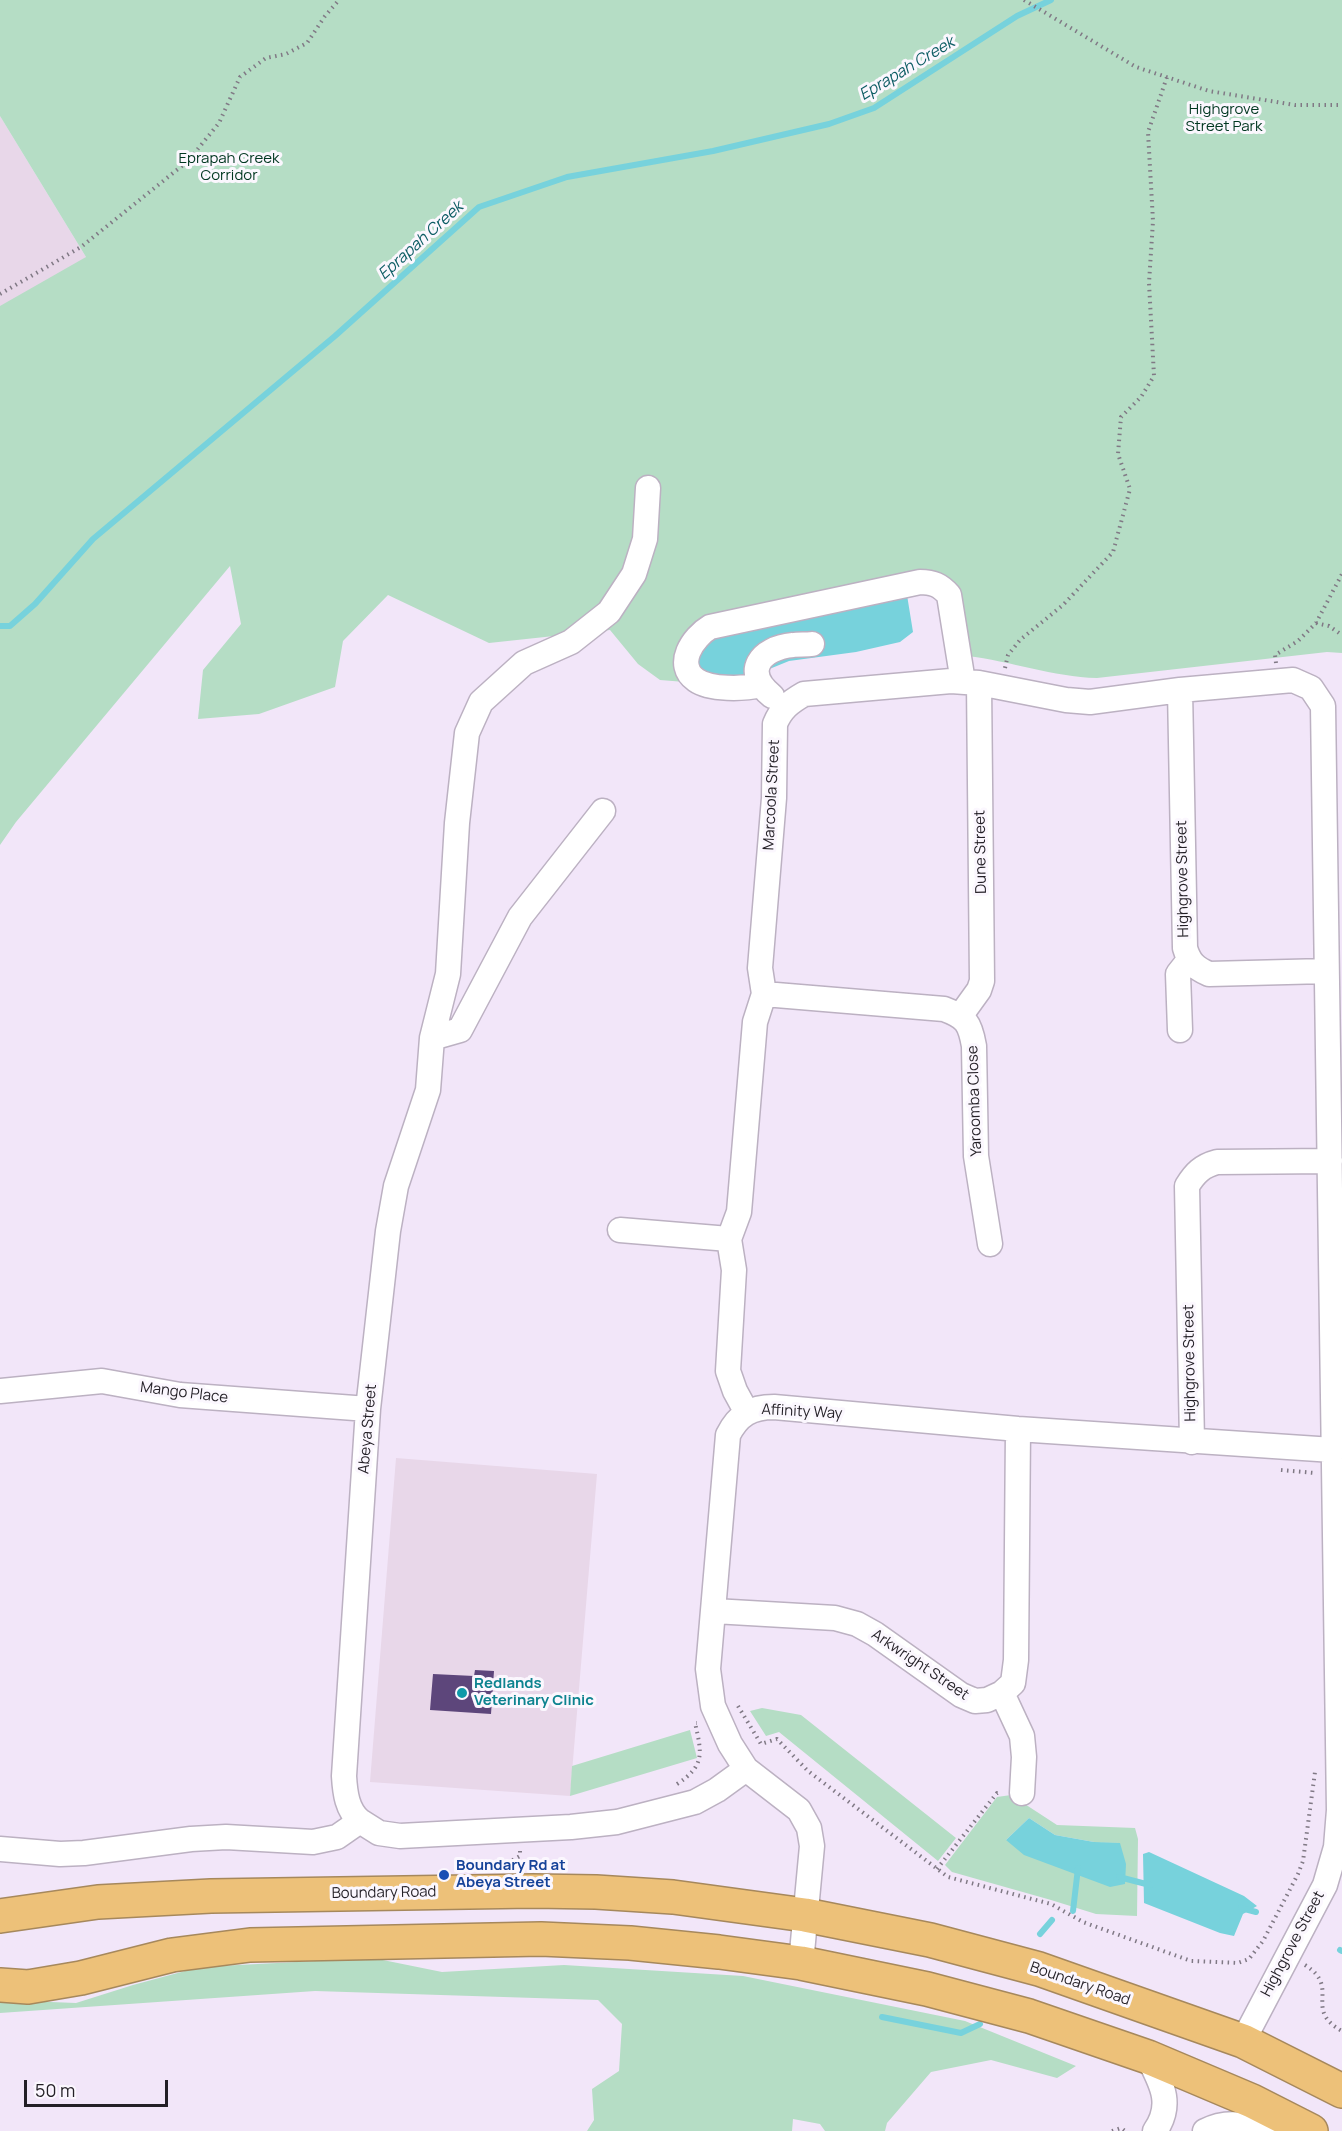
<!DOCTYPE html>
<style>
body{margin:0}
#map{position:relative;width:1342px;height:2131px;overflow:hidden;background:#f2e6f9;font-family:Manrope,sans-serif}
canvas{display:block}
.scale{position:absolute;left:24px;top:2080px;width:144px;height:27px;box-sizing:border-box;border:3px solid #231f26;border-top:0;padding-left:8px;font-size:18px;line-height:21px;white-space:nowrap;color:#231f26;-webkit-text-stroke:4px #fbf7fe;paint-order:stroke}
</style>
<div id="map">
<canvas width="1342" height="2131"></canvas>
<div class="scale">50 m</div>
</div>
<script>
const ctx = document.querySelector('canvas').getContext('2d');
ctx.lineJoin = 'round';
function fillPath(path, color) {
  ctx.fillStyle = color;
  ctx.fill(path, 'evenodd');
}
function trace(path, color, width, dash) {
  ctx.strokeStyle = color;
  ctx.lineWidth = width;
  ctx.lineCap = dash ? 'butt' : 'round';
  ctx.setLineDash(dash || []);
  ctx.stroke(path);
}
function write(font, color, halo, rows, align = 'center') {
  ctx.font = font + ' Manrope,sans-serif';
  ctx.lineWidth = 6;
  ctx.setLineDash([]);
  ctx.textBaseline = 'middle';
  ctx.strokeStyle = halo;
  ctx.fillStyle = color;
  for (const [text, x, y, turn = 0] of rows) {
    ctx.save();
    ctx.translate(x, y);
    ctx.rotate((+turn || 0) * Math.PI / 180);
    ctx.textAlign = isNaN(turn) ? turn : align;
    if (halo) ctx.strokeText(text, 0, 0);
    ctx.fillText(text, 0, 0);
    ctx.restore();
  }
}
fillPath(new Path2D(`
 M0,116L86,257L0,416Z
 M396,1458L597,1474L570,1796L370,1782Z`), '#e8d7e9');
fillPath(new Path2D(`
 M0,0H1342V653L1327,652L1097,678C1053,677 1011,661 967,656L947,580L685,682L660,680L638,664L610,630L489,643L388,595L343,641L335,687L259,714L198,719L203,670L241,624L230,566L16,822L0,845V306L86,257L0,116Z
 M762,1708L801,1715L956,1838L938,1861L779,1732L766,1736L750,1711Z
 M690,1730L697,1758L570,1796L572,1766Z
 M1011,1795L1057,1825L1135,1828L1138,1839L1137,1916L1096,1914L1051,1900L952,1872L945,1865L997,1797ZM1029,1818L1055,1835L1094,1842L1120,1843L1006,1840Z
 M373,1958L442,1972L564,1965L743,1976L965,2021L1076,2066L1057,2078L991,2060L931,2072L887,2123L885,2131H825L820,2124L793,2119L792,2131H587L594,2120L592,2089L619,2071L622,2024L598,2000L315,1991L0,2013V2000L76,2003L133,1985L200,1967Z`), '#b5ddc5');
fillPath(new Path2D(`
 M907,595L913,632L900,642L856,652L789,661L740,681L696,672L697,651L709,639Z
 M1029,1818L1055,1835L1094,1842L1120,1843L1126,1864L1125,1884L1110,1887L1024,1855L1006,1840Z
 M1149,1852L1244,1896L1257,1906L1243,1914L1234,1936L1220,1933L1144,1903L1143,1854Z`), '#77d2dc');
trace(new Path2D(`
 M0,626H10L35,604L93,539L335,336L479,207L567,177L713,151L829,124L874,108L1017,16L1051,0
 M1119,1877L1150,1885
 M1241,1908L1256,1912
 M1073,1911L1078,1868
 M1040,1934L1052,1920
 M1340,1950L1342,1951
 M882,2017L961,2033L980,2024`), '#77d2dc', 6);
fillPath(new Path2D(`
 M475,1670L494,1671L491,1714L430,1710L433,1674L474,1676Z`), '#5d467b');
const minor = new Path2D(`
 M760,685C744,689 710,690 696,680C674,665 693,637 710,627L920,582C933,582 940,585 949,595L963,682
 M1180,690L1185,948C1189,962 1195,968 1209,974L1326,971
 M772,696C742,672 760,648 793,645C799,644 806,645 812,644
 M764,994L944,1009C966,1017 970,1023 974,1046L976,1156L990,1244
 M961,1015L979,990L982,981L979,683
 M1180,1030L1178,974L1189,960
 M432,1038L460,1030L520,917L603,811
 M620,1230L729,1239
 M0,1391L102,1381L180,1395L368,1409
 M747,1413L735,1391L728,1371L734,1270L729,1239L739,1212L755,1022L764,994L760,968L774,798L775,724C781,709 790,702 804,694L951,681L979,683L1066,700L1090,702L1180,690L1293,680L1311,688L1323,706L1339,1810L1336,1847L1325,1885L1243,2041
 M1192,1442L1187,1186C1195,1173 1202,1166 1217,1162L1330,1161
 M714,1611L835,1618L857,1624L875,1634L961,1695L975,1701L987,1700L1002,1693L1013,1683L1016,1660L1018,1429
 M1002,1693L1022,1736L1024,1757L1022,1793
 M360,1821C347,1810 345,1793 344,1776L368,1409L388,1231L396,1186L428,1090L432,1038L448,974L457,823L467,733L481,702L524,663L571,642L609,612L634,574L645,539L648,488
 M0,1849L60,1854L84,1853L191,1839L226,1837L313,1842L337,1837L360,1821L379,1833L400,1836L571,1827L617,1822L695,1802L717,1790L746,1769
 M801,1963L812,1846L809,1828L799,1810L746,1769L730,1744L713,1706L708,1669L728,1435C738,1415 751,1407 774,1407L1018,1429L1333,1450
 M1148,2057C1161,2083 1174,2104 1155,2131
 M1205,2131C1224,2121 1245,2123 1265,2131`);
const highway = new Path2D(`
 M0,1916L98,1902L211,1896L533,1891L596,1892L673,1897L805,1915L930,1940L1039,1969L1243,2041L1342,2091
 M0,1985L28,1987L81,1978L172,1955L250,1945L541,1939L630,1943L719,1952L801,1963L927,1989L1029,2016L1148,2057L1252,2101L1311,2131`);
trace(minor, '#bcb1c2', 27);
trace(highway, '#a6885c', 36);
trace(new Path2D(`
 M1024,0L1136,67L1209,91L1295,105H1342
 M0,294L81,247L188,161L219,123L240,77L266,58L286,54L307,43L325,16L339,0
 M1316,623L1329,626L1342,635
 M1276,663L1275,655L1298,641L1316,623L1342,574
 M1005,668L1008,655L1020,640L1063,605L1113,552L1130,489L1118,454L1121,417L1141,397L1154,376L1149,283L1153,221L1148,132L1167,77
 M1281,1470L1315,1473
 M738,1706L761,1744L777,1739L808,1771L948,1877L1051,1904L1083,1922L1191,1961L1238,1963L1249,1959L1263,1941L1298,1874L1303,1861L1315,1772
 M677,1784C705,1766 702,1753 695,1723H697
 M502,1866L520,1856V1849
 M937,1869L997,1793H1001
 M1305,1965C1342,1988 1302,2009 1342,2031
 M1112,2131L1121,2128L1125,2131`), '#807985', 4, [1.5, 4.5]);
trace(minor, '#fff', 24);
trace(highway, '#edc179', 33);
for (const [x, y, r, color] of [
 [462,1693,6,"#0f9aa8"],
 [444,1875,6,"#1a4fb4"]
]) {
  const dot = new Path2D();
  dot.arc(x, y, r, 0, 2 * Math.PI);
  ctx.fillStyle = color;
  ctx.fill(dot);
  trace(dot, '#fbf7fe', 2);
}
write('15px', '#003720', '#fbf7fe', [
 ["Highgrove",1224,110],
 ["Street Park",1224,127],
 ["Eprapah Creek",229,159],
 ["Corridor",229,176]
]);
write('15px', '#231f26', '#fbf7fe', [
 ["Marcoola Street",772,795,-87],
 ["Dune Street",981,852,-91],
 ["Highgrove Street",1183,879,-91],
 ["Yaroomba Close",975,1101,-92],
 ["Highgrove Street",1190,1363,-91],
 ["Mango Place",184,1393,7],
 ["Affinity Way",802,1412,3],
 ["Abeya Street",368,1429,-85],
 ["Arkwright Street",920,1665,34],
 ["Boundary Road",384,1893,-1],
 ["Highgrove Street",1293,1944,-62],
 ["Boundary Road",1080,1984,19]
]);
write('bold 15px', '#0d838f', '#fbf7fe', [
 ["Redlands",474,1684],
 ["Veterinary Clinic",474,1701]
], 'left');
write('bold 15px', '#164399', '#fbf7fe', [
 ["Boundary Rd at",456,1866],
 ["Abeya Street",456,1883]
], 'left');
write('italic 16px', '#0d5d64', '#fbf7fe', [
 ["Eprapah Creek",907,69,-31],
 ["Eprapah Creek",421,241,-42]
]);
</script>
